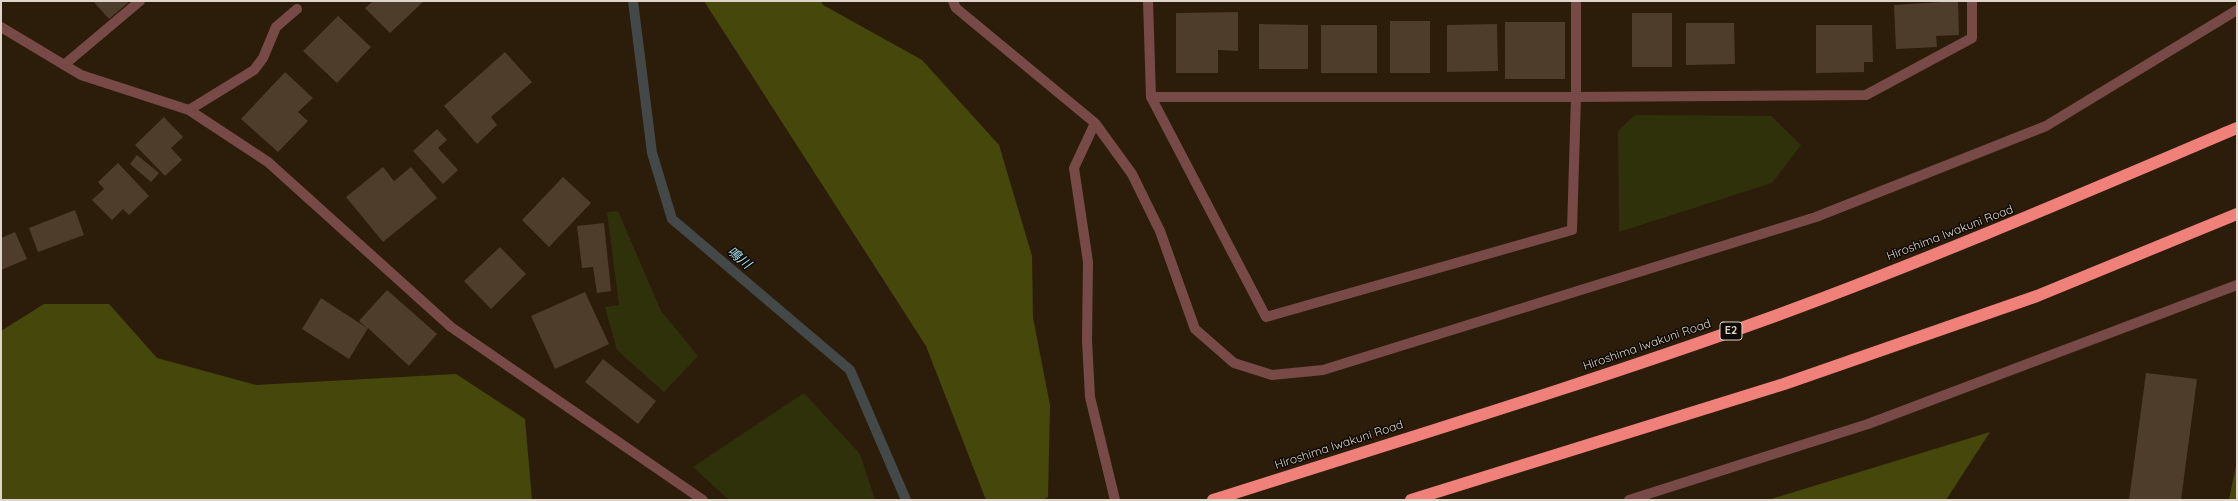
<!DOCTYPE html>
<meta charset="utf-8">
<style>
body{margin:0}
#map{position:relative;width:2238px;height:501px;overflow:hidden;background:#2c1d0b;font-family:Quicksand,sans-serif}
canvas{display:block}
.frame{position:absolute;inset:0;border:2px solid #dfd5ca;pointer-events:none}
</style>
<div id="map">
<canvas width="2238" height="501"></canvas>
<div class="frame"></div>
</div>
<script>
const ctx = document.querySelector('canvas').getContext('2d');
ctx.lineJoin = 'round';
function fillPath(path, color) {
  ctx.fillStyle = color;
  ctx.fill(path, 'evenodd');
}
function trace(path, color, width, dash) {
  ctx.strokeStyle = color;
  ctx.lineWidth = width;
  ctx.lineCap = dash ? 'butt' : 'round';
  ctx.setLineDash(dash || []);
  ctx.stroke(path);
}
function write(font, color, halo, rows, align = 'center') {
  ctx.font = font + ' Quicksand,"Noto Sans JP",sans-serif';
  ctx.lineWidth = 3;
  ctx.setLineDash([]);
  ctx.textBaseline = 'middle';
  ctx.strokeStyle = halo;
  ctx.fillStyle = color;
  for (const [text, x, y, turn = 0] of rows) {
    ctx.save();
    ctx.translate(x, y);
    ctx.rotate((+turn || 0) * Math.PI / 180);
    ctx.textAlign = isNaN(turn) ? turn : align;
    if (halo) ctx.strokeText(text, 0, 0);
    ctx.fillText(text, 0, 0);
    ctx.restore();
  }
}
fillPath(new Path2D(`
 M1635,115L1771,116L1801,145L1772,183L1619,232L1618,131Z
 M618,211L661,311L698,356L664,392L617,350L605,307L619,305L607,212Z
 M804,393L860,454L875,500H729L693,467Z`), '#2f310b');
fillPath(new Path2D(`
 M704,1H821L823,5L922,60L999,145L1032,256L1033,318L1050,405L1048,497L1042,500H986L926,346Z
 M44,304H109L157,358L256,385L456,374L525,419L532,500H1V331Z
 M1990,432L1946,500H1768Z
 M2237,461V500H2229Z`), '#46480b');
trace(new Path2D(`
 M633,1L652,153L672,219L850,370L906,500`), '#434849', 10);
fillPath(new Path2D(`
 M93,1H130L109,19Z
 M373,1H424L390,33L365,8Z
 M1958,1L1959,35L1936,36L1937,47L1896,49L1894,5Z
 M1238,12V51L1218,50V73H1176V13Z
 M1632,13H1672V67H1632Z
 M338,16L371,47L337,83L303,51Z
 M1390,21H1430V73H1390Z
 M1505,22H1565V79H1505Z
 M1686,23H1734L1735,64L1686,65Z
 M1259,24L1308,25V69H1259Z
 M1497,24L1498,71L1447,72V25Z
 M1321,25H1377V73H1321Z
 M1816,25H1872L1873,62H1864V72L1816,73Z
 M505,52L532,82L491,117L497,125L477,144L444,106Z
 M285,72L313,98L298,112L308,121L278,152L241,119Z
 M164,117L183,137L171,148L182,160L165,176L135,145Z
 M437,129L447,140L438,148L458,170L443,184L413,151Z
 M137,155L159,173L151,182L130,164Z
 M118,163L149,196L129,215L123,209L112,220L92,200L104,189L98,182Z
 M383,167L394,181L411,167L437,198L383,242L346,197Z
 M563,177L591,203L549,247L522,220Z
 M75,210L84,235L38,252L29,228Z
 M604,223L611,291L597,293L593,267L582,268L577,226Z
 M15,232L27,259L1,270V238Z
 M500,247L526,274L491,309L464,281Z
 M387,290L437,334L409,366L368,328L349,359L302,329L321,298L367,328L359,321Z
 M585,292L609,344L555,369L531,316Z
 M603,359L656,401L638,424L585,382Z
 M2146,373L2197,379L2181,500H2129Z`), '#4d3d2a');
trace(new Path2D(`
 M953,1L956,8L1095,123L1132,174L1160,231L1195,329L1234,363L1272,375L1323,370L1816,217L2046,126L2237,10
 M1148,1L1151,97L1266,317L1572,230L1576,97V1
 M1,27L81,75L189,110L268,162L451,327L703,500
 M64,65L140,1
 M1151,97H1576L1866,95L1972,38V1
 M189,110L254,70L263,58L276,27L297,9
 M1095,123L1074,168L1088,262L1087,340L1090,397L1115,500
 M1629,500L1868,424L2237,285`), '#784a47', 10);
trace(new Path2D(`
 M1213,500C1401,440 1590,383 1775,316C1931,259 2084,193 2237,128
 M1411,500L1784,384L2037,296L2237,214`), '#f0807a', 12);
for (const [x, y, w] of [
 [1731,331,22]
]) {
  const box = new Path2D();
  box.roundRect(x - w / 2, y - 9, w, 18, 3);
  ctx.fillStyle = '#0f0903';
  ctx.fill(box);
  trace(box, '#dfd5ca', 1);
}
write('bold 11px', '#dfd5ca', null, [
 ["E2",1731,331]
]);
write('12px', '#dfd5ca', '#0f0903', [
 ["Hiroshima Iwakuni Road",1950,233,-21],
 ["Hiroshima Iwakuni Road",1647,345,-19],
 ["Hiroshima Iwakuni Road",1339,445,-18]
]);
write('italic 13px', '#a9e3f7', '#0f0903', [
 ["鳴川",739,258,40]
]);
</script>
